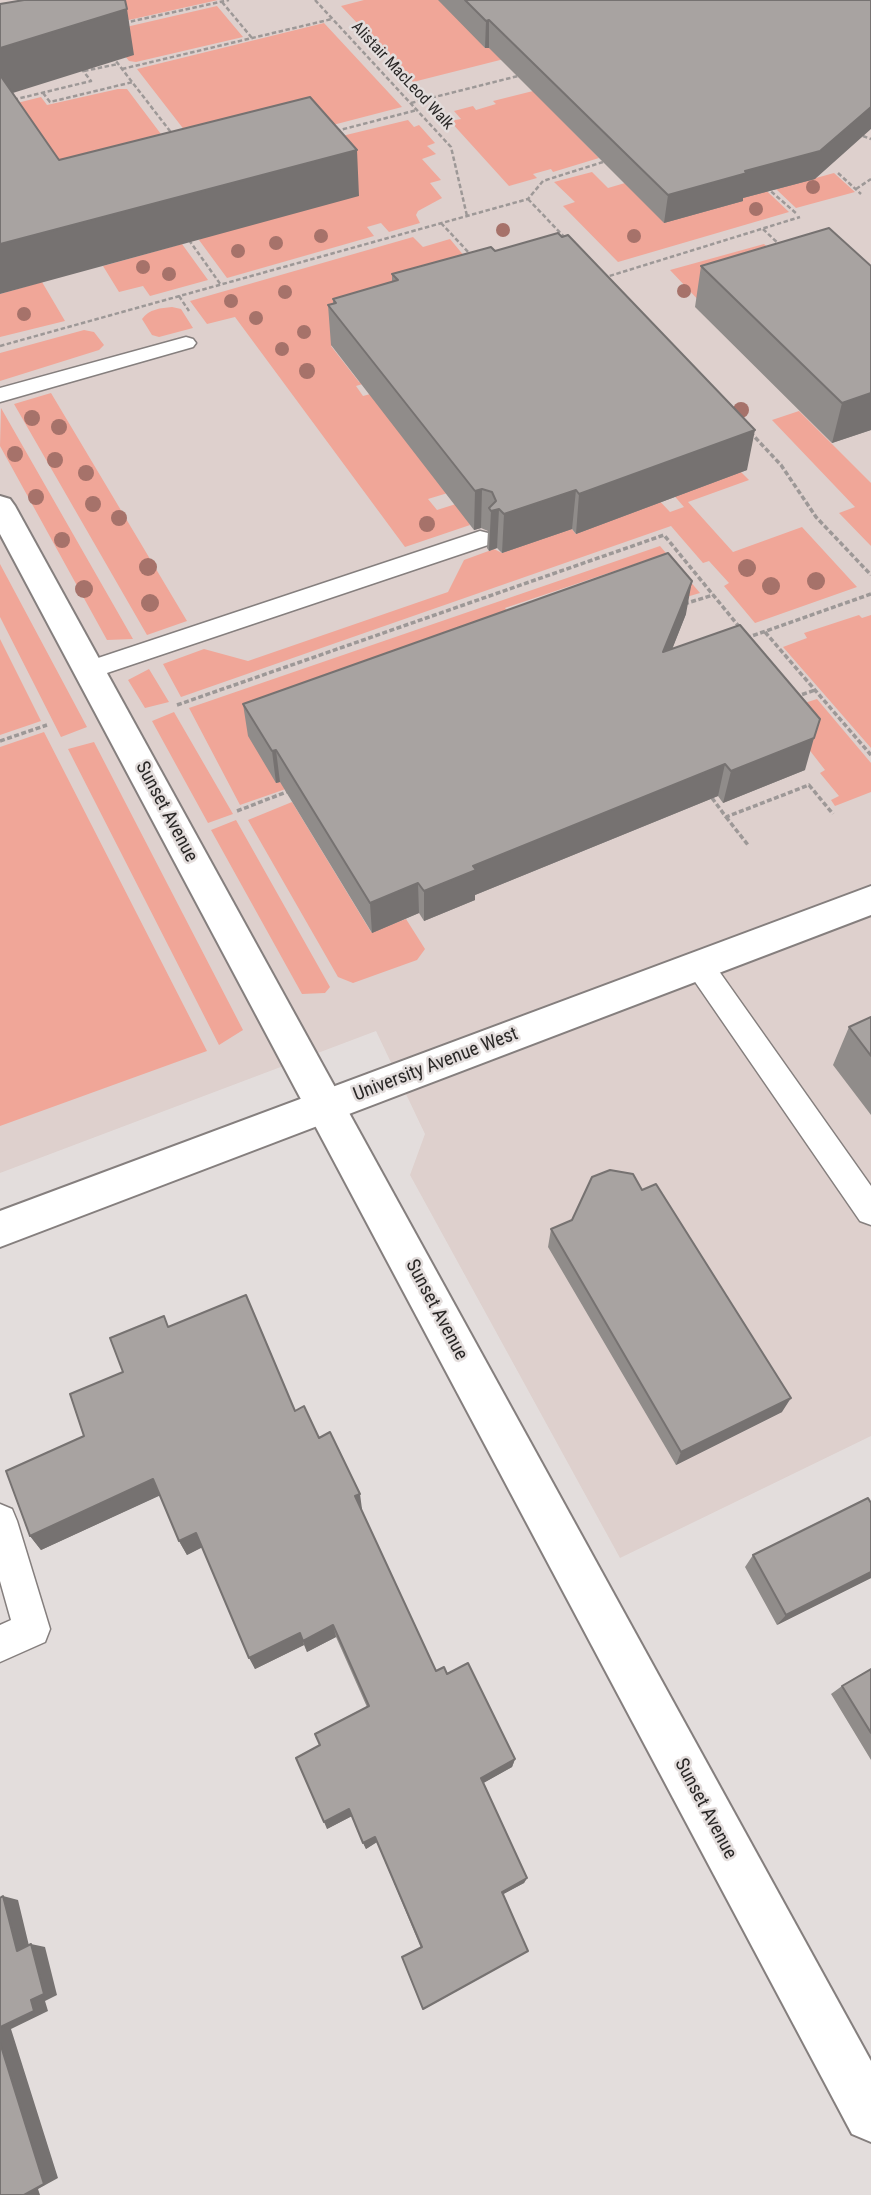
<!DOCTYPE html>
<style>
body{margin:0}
canvas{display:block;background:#e3dddc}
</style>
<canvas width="871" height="2195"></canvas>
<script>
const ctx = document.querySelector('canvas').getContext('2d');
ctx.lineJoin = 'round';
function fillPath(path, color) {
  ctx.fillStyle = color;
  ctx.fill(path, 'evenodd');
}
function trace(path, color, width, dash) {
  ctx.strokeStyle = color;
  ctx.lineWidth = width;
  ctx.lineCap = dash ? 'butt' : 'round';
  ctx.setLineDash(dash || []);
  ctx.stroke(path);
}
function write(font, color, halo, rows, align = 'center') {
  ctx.font = font + ' "Roboto Condensed",sans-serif';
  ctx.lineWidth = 5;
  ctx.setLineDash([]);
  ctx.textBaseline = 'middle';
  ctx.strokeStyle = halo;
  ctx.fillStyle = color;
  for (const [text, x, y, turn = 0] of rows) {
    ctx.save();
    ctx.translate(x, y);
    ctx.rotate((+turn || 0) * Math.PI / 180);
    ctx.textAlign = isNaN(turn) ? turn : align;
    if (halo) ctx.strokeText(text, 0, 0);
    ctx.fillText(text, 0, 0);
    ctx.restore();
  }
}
fillPath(new Path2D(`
 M0,0H871V1436L620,1558L410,1175L425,1134L376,1031L0,1173Z`), '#ded0cd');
fillPath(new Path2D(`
 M81,0H218L111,24Z
 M364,0H444L485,48L500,45L512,57L413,82L341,6Z
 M217,6L243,37L136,62L129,61L108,34L113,30Z
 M324,23L402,107L206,158L137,69Z
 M118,89H127L185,166L62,198L1,107L41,97L47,105Z
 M533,91L599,158L553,172L551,169L533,174L537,178L509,186L450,121L461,119L454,111L473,106L476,110L496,104L493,101Z
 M408,120L414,127L419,125L435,143L427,146L436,154L422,159L441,180L430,183L442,198L418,211L416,215L420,223L389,232L381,223L367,227L374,236L227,278L199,240L313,143Z
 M592,172L608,188L625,183L742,200L753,178L789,212L618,262L563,206L575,202L554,182Z
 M834,173L855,192L796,208L776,189Z
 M413,237L423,247L450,239L490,287L331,346L359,382L366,383L356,386L363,396L374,393L451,492L428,499L437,510L459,503L470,525L405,547L235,317L207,324L190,301Z
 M182,244L208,280L150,296L143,286L119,292L103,266Z
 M764,244L798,275L703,305L670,270Z
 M42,282L65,321L0,337V294Z
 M172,307L181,309L193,328L159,337L152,335L142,319C149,309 161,308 172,307Z
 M84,330L94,332L104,345L99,350L0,381V353Z
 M51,393L187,621L147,635L14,404Z
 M1,408L133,639L107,640L0,446Z
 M799,411L871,483V546L839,513L855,507L772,420Z
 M741,472L749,480L688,502L733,552L802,527L857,587L755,623L724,586L729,583L709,561L703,563L671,526L181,697L163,664L204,649L248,661L448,592L464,560L494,549L502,553L569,526L576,534L654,495L670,512L684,507L671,492Z
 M660,546L700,593L683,598L650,559L505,608L524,636L295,776L300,784L240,805L189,708Z
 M0,564L87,727L61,737L0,617Z
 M859,615L862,618L871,615V748L783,647L807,638L804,633Z
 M0,639L41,721L0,735Z
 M149,669L169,702L145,708L128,680Z
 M817,699L871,763V792L835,806L831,800L839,796L820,773L825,770L804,743L815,738L789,708Z
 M174,712L233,814L208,823L152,721Z
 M44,732L207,1051L0,1126V747Z
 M94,742L243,1030L219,1045L68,749Z
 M292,802L371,932L406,919L425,949L417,960L353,983L338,977L248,820Z
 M236,820L330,987L325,993L302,994L211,830Z`), '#f0a698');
const service = new Path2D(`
 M186,337L193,339L196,343L193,347L0,402V388Z
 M480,531L488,533L492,539L488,545L98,676L89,679L80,676L77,670L80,664Z
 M699,954L709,957L871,1186V1225L860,1221L689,973L685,965L689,957Z
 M0,1504L12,1509L17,1521L50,1629L45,1642L0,1662V1625L11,1620L0,1581Z`);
const minor = new Path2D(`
 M0,496L10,499L15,506L871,2061V2142L852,2134L0,534Z`);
const secondary = new Path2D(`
 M871,886V915L0,1247V1211Z`);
trace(service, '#857f7e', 3);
trace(minor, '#857f7e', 4);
trace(secondary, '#857f7e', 4);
trace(new Path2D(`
 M315,0L451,147L467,216
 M222,2L252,38
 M124,23L229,0
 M112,56L173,135
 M122,69L332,19
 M84,71L118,64
 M43,93L50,102L133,82
 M0,103L91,81L80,67
 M411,103L522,75
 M336,131L417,110
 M863,136L871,139
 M838,173L861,194
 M766,187L797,214
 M856,189L871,179
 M528,199L568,241
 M441,223L471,255
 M763,229L782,247
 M189,240L221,285
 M603,278L800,217
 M179,296L189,311
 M0,346L528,199L543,181L603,162`), '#9d9897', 2.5, [4.5, 2.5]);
trace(new Path2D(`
 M750,432L781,465L816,517L871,575
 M684,604L713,595
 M765,632L871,755
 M746,638L871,594
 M795,697L815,690
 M177,705L664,535L741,629
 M0,741L47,725
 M712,798L726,817L809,785L833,814
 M237,811L289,791
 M726,817L748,845`), '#9d9897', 3.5, [5, 2.5]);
fillPath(service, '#fff');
fillPath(minor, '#fff');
fillPath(secondary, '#fff');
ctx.fillStyle = '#a6726a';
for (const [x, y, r] of [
 [813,187,7],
 [756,209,7],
 [503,230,7],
 [321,236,7],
 [634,236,7],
 [276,243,7],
 [238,251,7],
 [143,267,7],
 [169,274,7],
 [684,291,7],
 [285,292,7],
 [231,301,7],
 [24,314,7],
 [256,318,7],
 [304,332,7],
 [282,349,7],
 [307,371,8],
 [741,410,8],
 [32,418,8],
 [59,427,8],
 [15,454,8],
 [55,460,8],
 [86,473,8],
 [36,497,8],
 [93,504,8],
 [119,518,8],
 [427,524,8],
 [62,540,8],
 [148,567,9],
 [747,568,9],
 [816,581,9],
 [771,586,9],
 [84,589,9],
 [150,603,9]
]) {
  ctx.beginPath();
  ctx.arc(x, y, r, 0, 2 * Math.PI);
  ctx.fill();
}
fillPath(new Path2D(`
 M438,0H871L815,179L743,198V201L664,223L489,48H485Z
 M495,251L747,470L576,534L572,529L502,553L497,548L489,551L487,548L488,531L481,528L474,530L331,345L328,305L333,304V299L392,282V274Z
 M701,266L871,430L832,443L695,307Z
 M686,614L672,649L805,770L723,803L718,796L475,895V900L424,921L419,913L372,933L280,782L276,783L248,736L243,704Z
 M871,1017V1115L833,1065L849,1027Z
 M642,1190L782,1412L676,1465L548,1247L551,1229Z
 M169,1327L295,1411L319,1438L362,1509H361L436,1671L447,1674L515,1759L512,1767L483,1783L527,1878L524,1883L503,1894L528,1951L424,2009L421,1948L377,1842L366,1849L352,1816L327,1829L320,1745L367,1707L336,1637L307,1652L304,1645L255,1669L202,1547L187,1555L179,1541L160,1495L41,1550L30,1536L84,1436Z
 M753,1555L871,1578L777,1625L745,1567Z
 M871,1669V1760L831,1694L842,1686Z`), '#908c8a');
fillPath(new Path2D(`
 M127,9L134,55L0,97V48Z
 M489,20V48H485L486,21Z
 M871,107V129L815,179L743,198V201L664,223L668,195L745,171Z
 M357,150L359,196L0,294V244Z
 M871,393V430L832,443L842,403Z
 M755,430L747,470L576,534L579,494Z
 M482,489L481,528L474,530L475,491Z
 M576,490L572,529L502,553L504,514Z
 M499,509L497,548L489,551L491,511Z
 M692,581L686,614L658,685L663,652Z
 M814,738L805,770L723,803L731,771Z
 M276,750L280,782L276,783L272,751Z
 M725,764L718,796L475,895V900L424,921V891L473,866Z
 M418,883L419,913L372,933L370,903Z
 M791,1398L782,1412L676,1465L681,1452Z
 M153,1479L161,1495L41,1550L30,1536Z
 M360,1494L362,1509L357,1511L355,1496Z
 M196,1533L203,1547L187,1555L179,1541Z
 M871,1572V1578L777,1625L786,1615Z
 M333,1625L336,1637L307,1652L303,1641Z
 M300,1633L304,1645L255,1669L249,1658Z
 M515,1759L512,1767L480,1785L481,1778Z
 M349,1809L352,1816L327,1829L324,1822Z
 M375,1837L377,1842L366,1849L363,1843Z
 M527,1878L524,1883L500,1896L502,1892Z
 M3,1896L18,1900L31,1954L17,1951Z
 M31,1944L45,1947L57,1995L45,2001L48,2011L11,2029L58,2178L38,2189L40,2195H24L0,2043V2027L31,2000Z`), '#767271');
const building = new Path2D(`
 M24,0H125L127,9L0,48V4Z
 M465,0H871V107L820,151L745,171L747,173L668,195L489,20L486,21Z
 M0,75L59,160L310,97L357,150L0,244Z
 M829,228L871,266V393L842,403L701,266Z
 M558,233L562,237L568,235L755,430L579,494L576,490L504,514L499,509L491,511L489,508L496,501L492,492L482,489L475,491L328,305L336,303L333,299L398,280L392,274L491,247L495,251Z
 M668,553L692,581L663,652L740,625L820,719L814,738L731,771L725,764L473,866L476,870L424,891L418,883L370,903L276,750L272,751L243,704Z
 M871,1017V1056L849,1027Z
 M610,1170L633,1174L642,1190L656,1184L791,1398L681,1452L551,1229L572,1220L592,1177Z
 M246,1295L295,1411L304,1406L319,1438L330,1432L360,1494L355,1496L436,1671L444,1667L447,1674L468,1663L515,1759L481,1778L527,1878L502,1892L528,1951L423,2009L402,1957L422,1947L375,1837L363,1843L349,1809L324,1822L296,1758L320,1745L315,1734L369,1706L333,1625L303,1641L300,1633L249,1658L196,1533L179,1541L153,1479L30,1536L6,1471L84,1436L70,1394L123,1372L110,1338L164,1316L168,1327Z
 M868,1498L871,1503V1572L786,1615L753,1555Z
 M871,1669V1733L842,1686Z
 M3,1896L17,1951L31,1944L44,1994L31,2000L34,2011L0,2027V1898Z
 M0,2043L44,2184L24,2195H0Z`);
fillPath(building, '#a8a3a1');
trace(building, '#767271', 2);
write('16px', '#2a2827', '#e3dddc', [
 ["Alistair MacLeod Walk",402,76,47]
]);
write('19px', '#2a2827', '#e3dddc', [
 ["Sunset Avenue",166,812,62],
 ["University Avenue West",436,1065,-21],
 ["Sunset Avenue",436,1310,62],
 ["Sunset Avenue",705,1809,62]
]);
</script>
